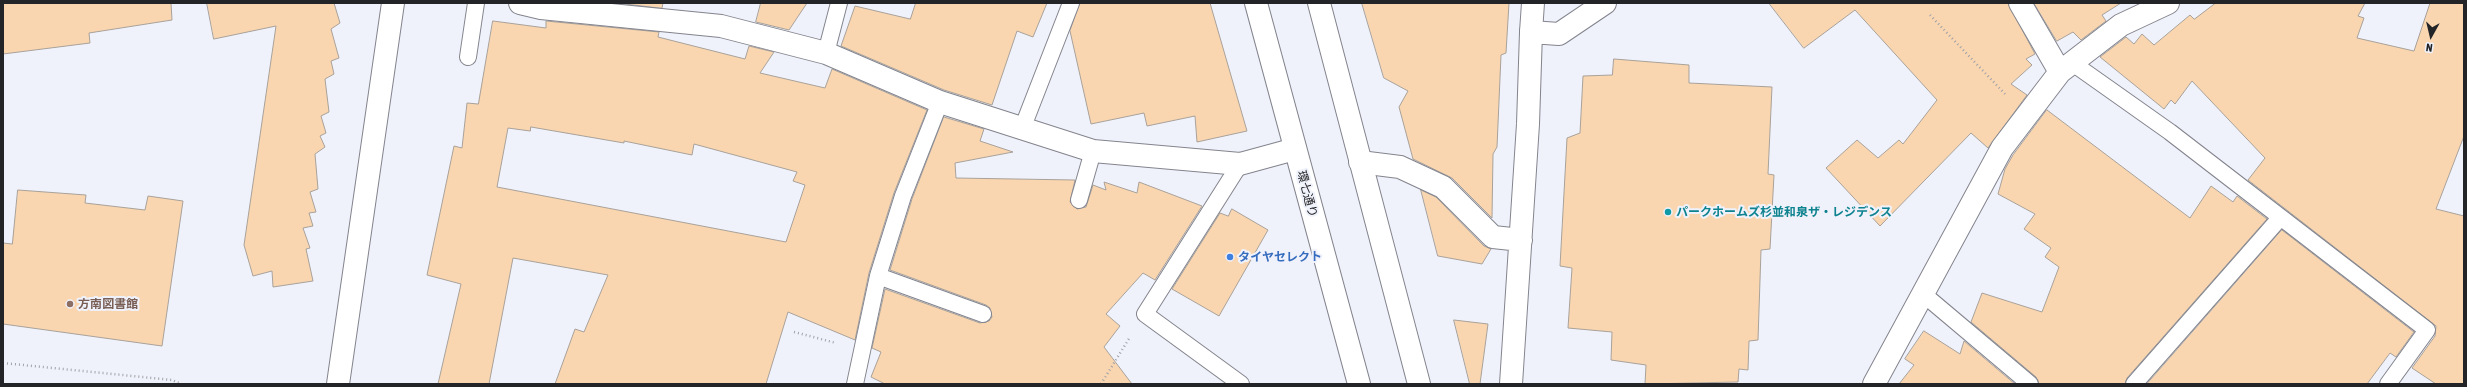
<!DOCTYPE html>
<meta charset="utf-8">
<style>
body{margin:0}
#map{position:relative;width:2467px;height:387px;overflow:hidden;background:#f0f2fb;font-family:"Asap Condensed",sans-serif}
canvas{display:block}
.frame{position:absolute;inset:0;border:4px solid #232427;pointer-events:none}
.north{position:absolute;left:2411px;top:16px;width:40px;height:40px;-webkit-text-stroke:3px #f0f2fb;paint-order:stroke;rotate:188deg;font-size:11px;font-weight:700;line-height:16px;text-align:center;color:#232427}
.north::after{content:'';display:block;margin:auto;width:14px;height:18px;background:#232427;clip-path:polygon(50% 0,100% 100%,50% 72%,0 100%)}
</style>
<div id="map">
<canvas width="2467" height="387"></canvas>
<div class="frame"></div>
<div class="north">N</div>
</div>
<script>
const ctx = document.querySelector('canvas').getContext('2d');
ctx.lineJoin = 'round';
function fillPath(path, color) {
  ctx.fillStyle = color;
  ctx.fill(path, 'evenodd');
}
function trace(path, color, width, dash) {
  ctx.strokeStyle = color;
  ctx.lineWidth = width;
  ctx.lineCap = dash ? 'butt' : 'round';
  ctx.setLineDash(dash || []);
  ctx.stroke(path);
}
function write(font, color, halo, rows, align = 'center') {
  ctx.font = font + ' "Asap Condensed","Noto Sans JP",sans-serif';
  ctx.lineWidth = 4;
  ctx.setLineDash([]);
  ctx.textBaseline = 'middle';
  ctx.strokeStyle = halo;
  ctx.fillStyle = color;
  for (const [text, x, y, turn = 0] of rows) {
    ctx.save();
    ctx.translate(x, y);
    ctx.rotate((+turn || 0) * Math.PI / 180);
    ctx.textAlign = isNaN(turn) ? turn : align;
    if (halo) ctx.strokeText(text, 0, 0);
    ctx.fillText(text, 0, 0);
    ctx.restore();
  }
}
const building = new Path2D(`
 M3,3H171L172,20L89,33L90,43L3,54Z
 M207,3H334L340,23L331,29L339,58L331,61L334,74L325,79L329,112L321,116L326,133L320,136L325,147L315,154L318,189L310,192L316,212L309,213L313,226L303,228L310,248L306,249L313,281L273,287L272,271L253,276L244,245L276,26L214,39Z
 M617,3H663L662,8Z
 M761,3H807L789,30L756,22Z
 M916,3H1047L1033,37L1017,31L992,105L944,90L841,46L855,6L910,19Z
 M1080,3H1210L1247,131L1197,142L1195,116L1147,126L1144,113L1091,124L1070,31Z
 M1362,3H1509L1506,53L1501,55L1497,147L1493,154L1492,218L1452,178L1413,159L1399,107L1408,91L1384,78Z
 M1769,3H2008L2035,54L2026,59L2032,65L2011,84L2027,95L1988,148L1971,133L1880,226L1826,168L1857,140L1878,158L1899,140L1903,144L1937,100L1855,10L1804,48Z
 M2034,3H2121L2102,15L2106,21L2081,40L2073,32L2057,41Z
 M2216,3H2365L2358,16L2364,18L2357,38L2414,51L2430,3H2464V136L2436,209L2464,216V384H2436L2412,368L2435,336L2436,326L2248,180L2265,158L2192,81L2175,104L2171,100L2164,109L2100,57L2126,37L2134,44L2142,34L2154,45L2190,15L2194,19Z
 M493,21L546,28V21L659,32L658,37L745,59L749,46L774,52L760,73L825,88L832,69L927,110L894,193L869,273L855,340L788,312L766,384H555L575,329L584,332L608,275L513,258L489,384H438L461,284L427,275L454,146L462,148L467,103L478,104ZM531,127L624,143V141L692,155L694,144L797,172L793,181L805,185L786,242L497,187L508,128L530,131Z
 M1614,59L1689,65V83L1772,87L1768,174L1774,175L1770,249L1761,250L1758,340L1749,341L1748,370L1739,369L1738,382L1645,384L1646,365L1611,360L1612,332L1568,328L1572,268L1560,266L1567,138L1580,133L1583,76L1612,75Z
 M2047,110L2190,218L2211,186L2233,202L2237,196L2267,219L2127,378L2125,384H2039L2036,377L1971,322L1982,293L2042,312L2059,267L2045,257L2051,248L2024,229L2035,214L1998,194L2005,169L2013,155Z
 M944,117L984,129L980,141L1013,152L955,163L956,178L1075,180L1070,202L1077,209L1086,207L1093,185L1106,190L1104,182L1137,193L1139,182L1202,206L1155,280L1143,273L1106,314L1120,326L1104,347L1132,384H885L871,377L881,352L872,348L885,289L980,323L989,321L992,317L990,308L986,305L890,270L912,199Z
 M18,190L86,195L85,203L145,210L148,196L183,201L162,346L3,324V243L12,244Z
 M1421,190L1436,197L1484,246L1491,249L1482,264L1438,256Z
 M1232,209L1268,230L1219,316L1172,289L1220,213L1228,216Z
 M2282,230L2414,332L2396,357L2390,353L2367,384H2147Z
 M1454,320L1488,324L1480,384H1470Z
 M1924,331L1960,354L1964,341L2015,384H1899L1914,365L1905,359Z`);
fillPath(building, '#f9d6af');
trace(building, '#a8a19a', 1);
const service = new Path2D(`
 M826,53L839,3
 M468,57L476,3
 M2071,62L2170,132L2427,330L2388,384
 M1022,129L1071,3
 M1240,164L1145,314L1241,384
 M1079,200L1093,151
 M878,276L983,314
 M1922,293L2030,384
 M855,384L878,276L903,196L940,102
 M2134,384L2280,218`);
const minor = new Path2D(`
 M520,3L541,8L721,26L826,53L940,102L1093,151L1240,164L1295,149
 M2020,3L2060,72
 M1360,162L1400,167L1443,187L1493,237L1521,240
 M338,384L393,3
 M1511,384L1528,124L1531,32L1559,34L1605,3
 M1874,384L2002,148L2060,72L2121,25L2168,3`);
const tertiary = new Path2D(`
 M1531,32L1533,3`);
const primary = new Path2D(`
 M1256,3L1359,384
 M1319,3L1419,384`);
trace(service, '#83848d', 18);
trace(minor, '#83848d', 24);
trace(tertiary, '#83848d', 24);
trace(primary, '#83848d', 24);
trace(new Path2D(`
 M1930,15L2005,94
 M794,332L836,343
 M3,363L172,380L181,384
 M1101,384L1130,337`), '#9fa1a8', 2.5, [1, 3]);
trace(service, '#fff', 16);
trace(minor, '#fff', 22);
trace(tertiary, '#fff', 22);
trace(primary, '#fff', 22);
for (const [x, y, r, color] of [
 [1668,212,4,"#0f9aa8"],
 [1230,257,4,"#3f7fe0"],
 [70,304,4,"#8d6e63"]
]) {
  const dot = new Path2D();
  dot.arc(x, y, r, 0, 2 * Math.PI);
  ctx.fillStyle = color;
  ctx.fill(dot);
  trace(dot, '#f0f2fb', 1.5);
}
write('12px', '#232427', '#f0f2fb', [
 ["環七通り",1307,194,75]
]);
write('bold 12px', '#0d838f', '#f0f2fb', [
 ["パークホームズ杉並和泉ザ・レジデンス",1676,212]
], 'left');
write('bold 12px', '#366cbe', '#f0f2fb', [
 ["タイヤセレクト",1238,257]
], 'left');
write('bold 12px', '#785e54', '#f0f2fb', [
 ["方南図書館",78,304]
], 'left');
</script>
